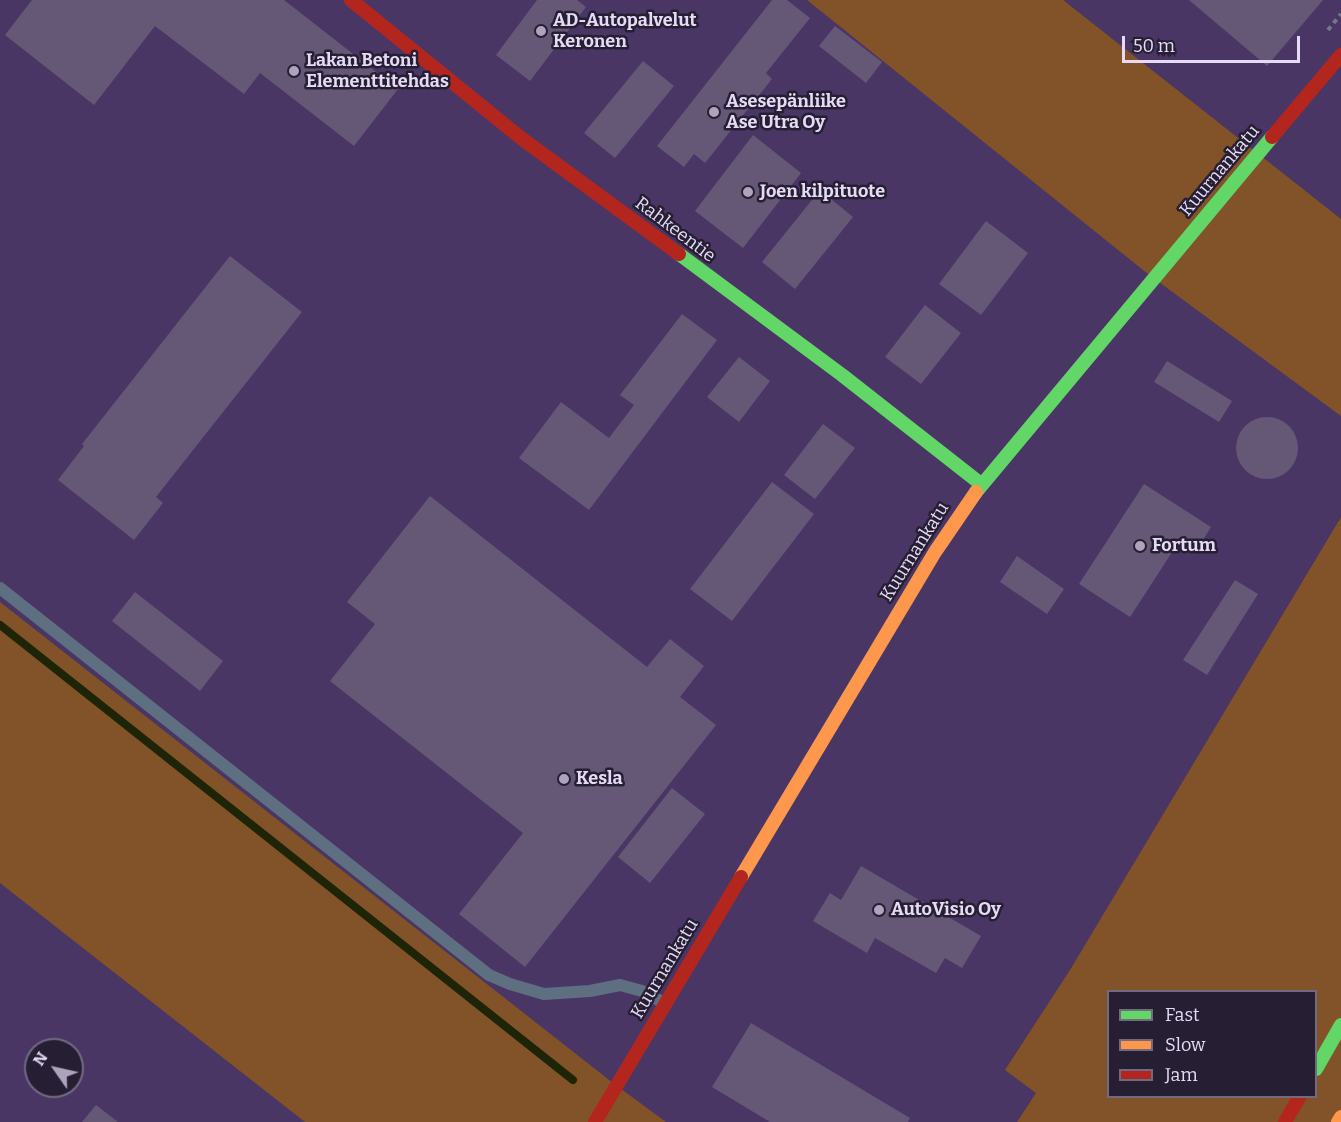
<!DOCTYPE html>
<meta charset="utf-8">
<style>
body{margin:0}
#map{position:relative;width:1341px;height:1122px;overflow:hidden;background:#453b53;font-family:Bitter,serif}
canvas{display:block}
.legend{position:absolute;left:1107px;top:990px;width:210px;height:108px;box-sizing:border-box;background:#261e32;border:2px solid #726a80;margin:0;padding:8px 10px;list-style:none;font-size:18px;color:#e5dbf6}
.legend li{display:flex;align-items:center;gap:12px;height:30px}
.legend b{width:30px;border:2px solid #726a80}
.north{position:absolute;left:24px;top:1038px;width:60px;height:60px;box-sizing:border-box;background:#261e32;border:2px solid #726a80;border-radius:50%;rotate:304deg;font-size:16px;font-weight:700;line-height:24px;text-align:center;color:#e5dbf6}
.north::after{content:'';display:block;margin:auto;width:21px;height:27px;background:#ada3bd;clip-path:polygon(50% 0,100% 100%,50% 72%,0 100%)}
.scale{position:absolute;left:1122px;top:36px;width:178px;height:27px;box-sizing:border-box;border:3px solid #e5dbf6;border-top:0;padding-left:8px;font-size:18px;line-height:21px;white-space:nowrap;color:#e5dbf6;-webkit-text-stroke:4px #261e32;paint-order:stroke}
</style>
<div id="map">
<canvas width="1341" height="1122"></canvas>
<ul class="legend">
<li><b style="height:8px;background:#63d668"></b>Fast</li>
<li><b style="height:8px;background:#ff974d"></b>Slow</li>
<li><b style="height:8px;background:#b3261e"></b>Jam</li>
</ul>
<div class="north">N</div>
<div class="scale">50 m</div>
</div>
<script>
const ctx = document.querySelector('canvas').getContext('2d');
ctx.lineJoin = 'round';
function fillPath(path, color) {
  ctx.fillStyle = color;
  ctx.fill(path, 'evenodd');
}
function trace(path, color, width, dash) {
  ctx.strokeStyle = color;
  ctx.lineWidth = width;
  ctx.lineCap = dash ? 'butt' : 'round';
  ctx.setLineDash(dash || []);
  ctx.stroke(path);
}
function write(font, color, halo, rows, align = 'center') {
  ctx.font = font + ' Bitter,serif';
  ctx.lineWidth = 5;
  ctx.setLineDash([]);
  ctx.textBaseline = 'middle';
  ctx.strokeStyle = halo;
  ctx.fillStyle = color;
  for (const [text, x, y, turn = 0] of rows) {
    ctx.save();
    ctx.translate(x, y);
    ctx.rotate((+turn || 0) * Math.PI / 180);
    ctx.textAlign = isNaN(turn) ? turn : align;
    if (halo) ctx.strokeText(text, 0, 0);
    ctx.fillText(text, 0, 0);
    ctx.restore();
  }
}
fillPath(new Path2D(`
 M0,0H807L1148,274L1341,416V517L1070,970L1005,1069L1037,1093L1017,1122H666L613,1083L0,602Z
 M1063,0H1341V219Z
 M0,883L305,1122H0ZM36,1050H72V1086H36Z`), '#4a3665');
fillPath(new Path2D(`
 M807,0H1063L1341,219V416L1148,274Z
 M1341,517V1122H1017L1036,1093L1005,1070L1070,970ZM1108,992H1316V1096H1108Z
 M0,602L613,1083L666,1122H305L0,883Z`), '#825329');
trace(new Path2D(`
 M0,625L573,1080`), '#1e2507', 8);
fillPath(new Path2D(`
 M32,0H284L398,89L354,146L260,73L244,94L155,26L94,105L5,35Z
 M537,0H577L586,7L530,81L496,55Z
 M772,0H787L810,18L766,73L772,79L705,163L694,154L684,167L657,146Z
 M1189,0H1323L1267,66Z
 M835,26L882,62L866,83L819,46Z
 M643,61L674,86L615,158L584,133Z
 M753,135L801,173L743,248L695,211Z
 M820,190L853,217L795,289L762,262Z
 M986,221L1028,253L981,315L939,284Z
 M230,256L302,312L156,497L163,503L134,540L58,480L84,446L82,444Z
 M925,305L961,333L921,384L885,357Z
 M682,314L717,340L589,510L519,458L561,402L609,438L634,405L620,395Z
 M739,357L770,381L739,422L707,397Z
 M1167,361L1232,401L1219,422L1154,382Z
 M1236 448a31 31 0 1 1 62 0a31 31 0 1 1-62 0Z
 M823,424L855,448L815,499L784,475Z
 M772,482L814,514L732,621L690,589Z
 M1144,484L1211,527L1196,551L1180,540L1130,617L1079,584Z
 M430,496L647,667L670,639L704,666L680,697L716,725L525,967L459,914L523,833L330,681L375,624L347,602Z
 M1017,556L1064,589L1047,614L1000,582Z
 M1235,580L1258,594L1207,675L1183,660Z
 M135,592L223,661L200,691L112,621Z
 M672,788L705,814L650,883L618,857Z
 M861,866L981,936L962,968L945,958L936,973L875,938L867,953L813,921L830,893L841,900Z
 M751,1023L910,1118L908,1122H770L712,1087Z
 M96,1105L118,1122H82Z`), '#655776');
trace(new Path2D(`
 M1328,30L1341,14`), '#707889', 4, [4.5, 4.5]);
trace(new Path2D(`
 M0,588L489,975L510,984L544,994L590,991L620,985L642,991L664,1003`), '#5d6f81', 12);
trace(new Path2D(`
 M679,254L842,375L981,484
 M976,492L1272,137
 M1316,1069L1341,1025`), '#63d668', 14);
trace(new Path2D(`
 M741,877L935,552L976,492
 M1338,1122L1341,1117`), '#ff974d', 14);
trace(new Path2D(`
 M351,0L521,138L679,254
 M1272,137L1341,55
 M595,1122L741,877
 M1285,1122L1300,1096`), '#b3261e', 14);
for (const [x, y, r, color] of [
 [541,31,6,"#ada3bd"],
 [294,71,6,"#ada3bd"],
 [714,112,6,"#ada3bd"],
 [748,192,6,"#ada3bd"],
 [1140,546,6,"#ada3bd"],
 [564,779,6,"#ada3bd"],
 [879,910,6,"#ada3bd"]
]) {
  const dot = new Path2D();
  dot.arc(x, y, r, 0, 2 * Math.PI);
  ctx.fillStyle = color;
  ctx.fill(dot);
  trace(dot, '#261e32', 2);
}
write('bold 18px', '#e5dbf6', '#261e32', [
 ["AD-Autopalvelut",553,21],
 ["Keronen",553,42],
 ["Lakan Betoni",306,61],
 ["Elementtitehdas",306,82],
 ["Asesepänliike",726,102],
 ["Ase Utra Oy",726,123],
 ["Joen kilpituote",760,192],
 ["Fortum",1152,546],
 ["Kesla",576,779],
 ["AutoVisio Oy",891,910]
], 'left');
write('18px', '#e5dbf6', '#261e32', [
 ["Kuurnankatu",1220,171,-50],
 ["Rahkeentie",675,230,37],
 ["Kuurnankatu",915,552,-58],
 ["Kuurnankatu",665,969,-59]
]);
</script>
